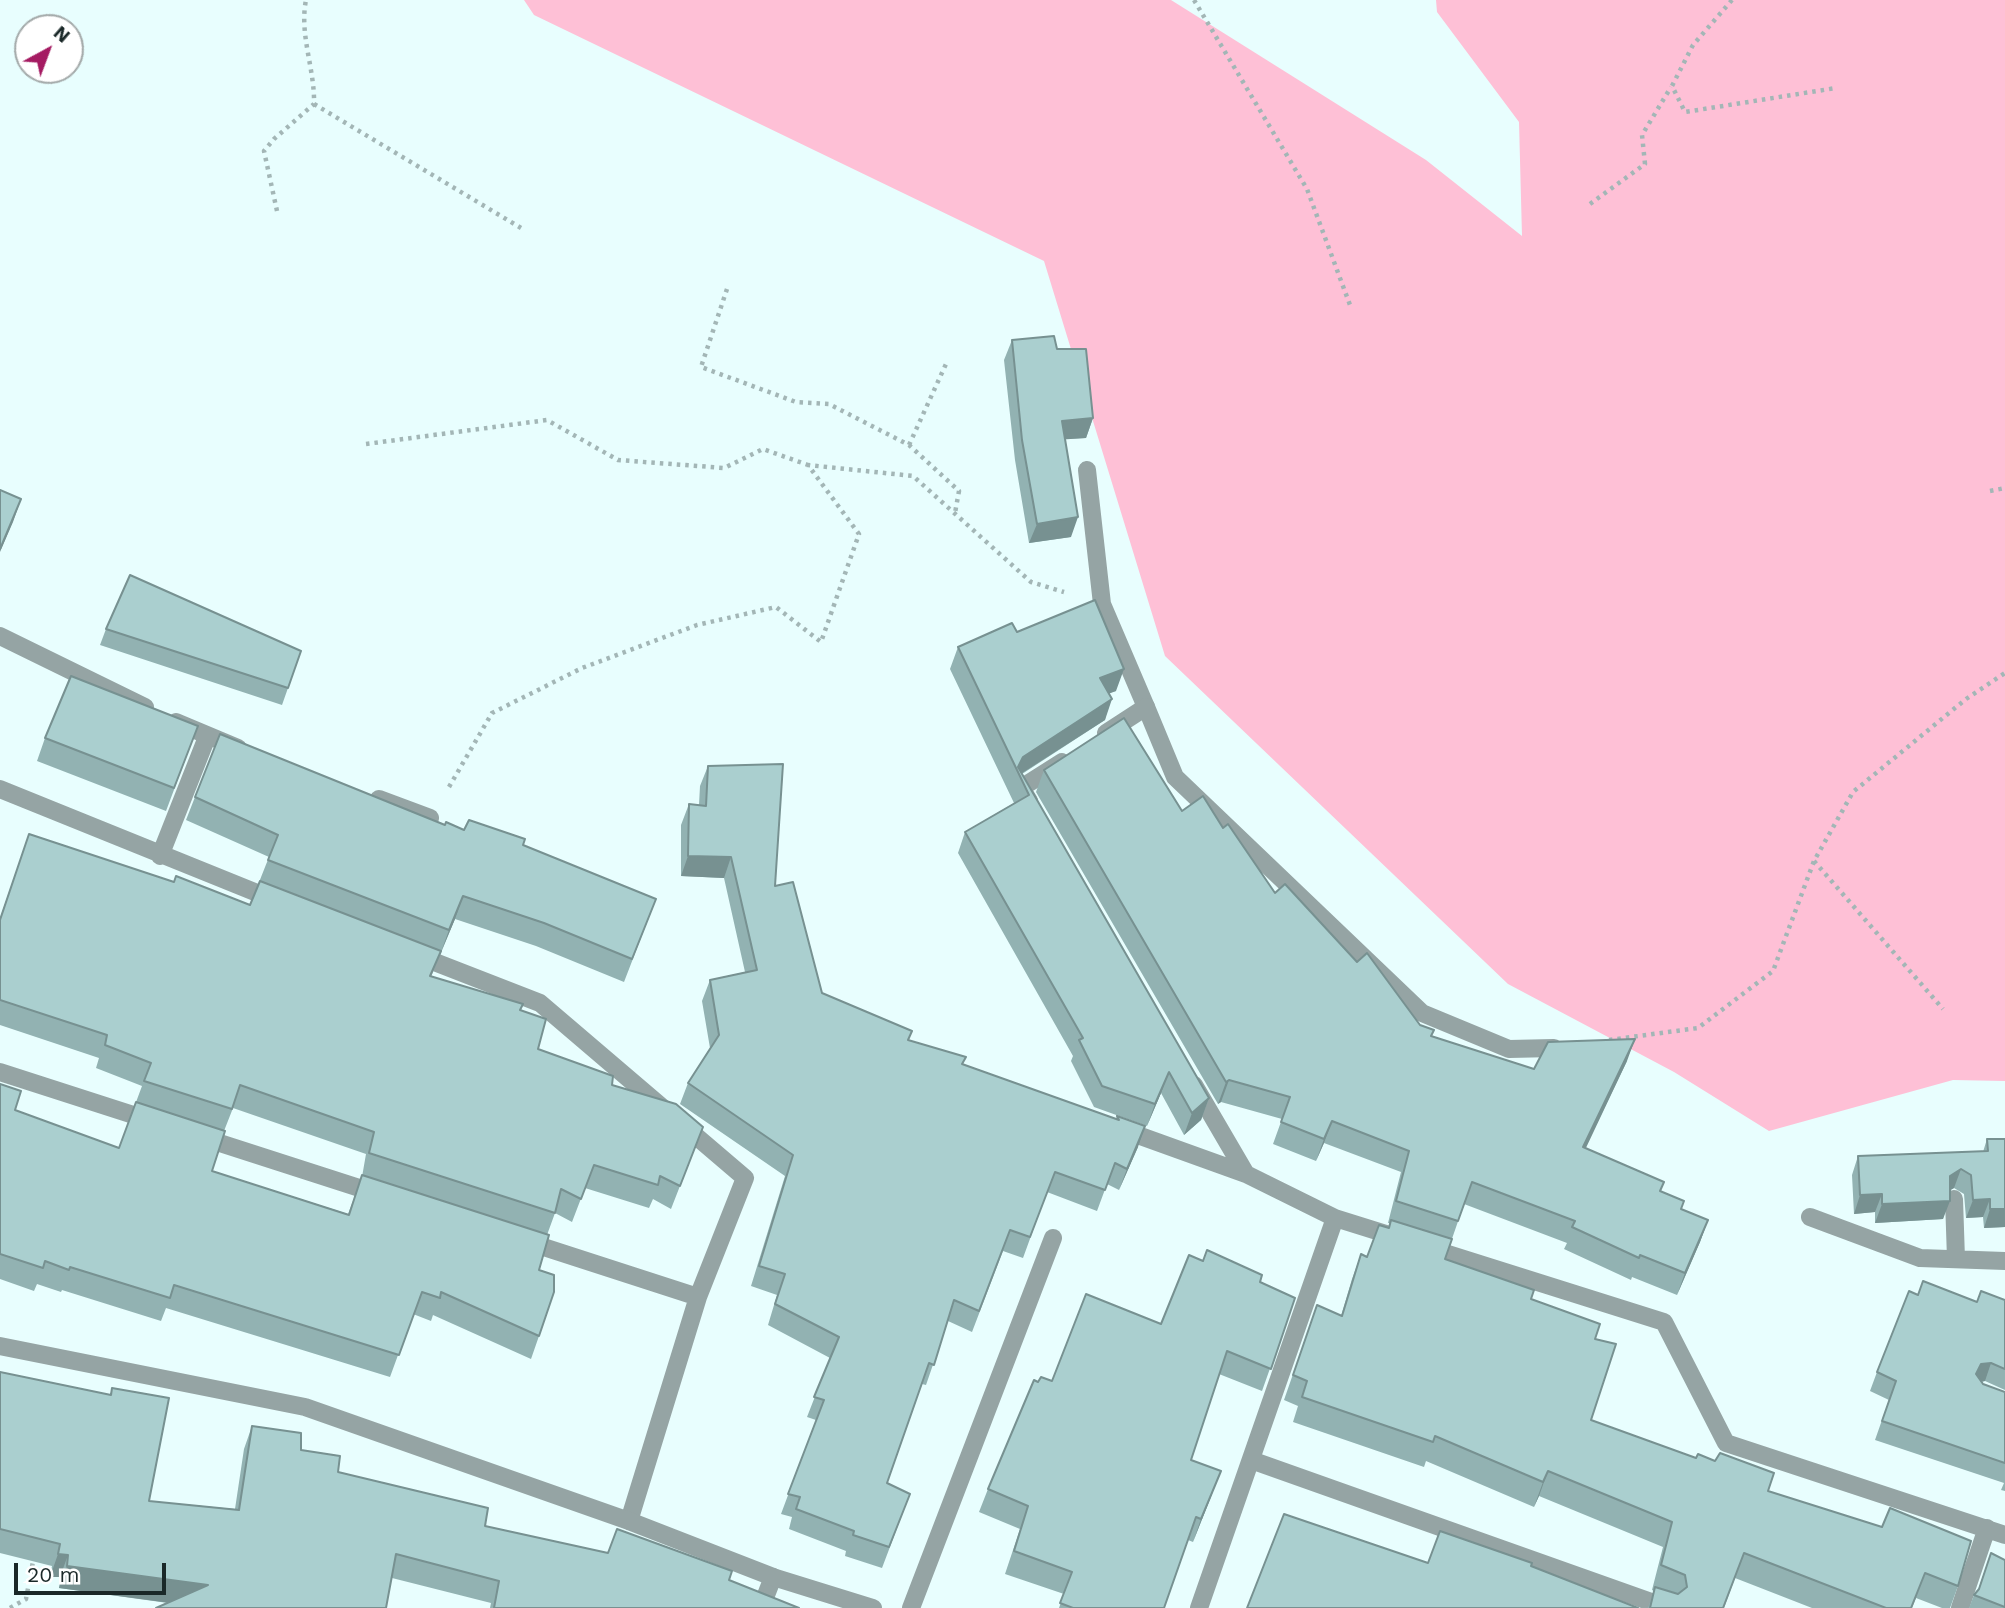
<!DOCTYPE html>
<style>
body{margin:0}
#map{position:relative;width:2005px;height:1608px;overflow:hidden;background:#e8fefe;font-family:"Work Sans",sans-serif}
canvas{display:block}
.north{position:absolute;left:14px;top:14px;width:70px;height:70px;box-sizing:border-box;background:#fff;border:2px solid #a3a9a9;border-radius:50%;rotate:41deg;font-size:19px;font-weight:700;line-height:28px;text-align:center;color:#1a2828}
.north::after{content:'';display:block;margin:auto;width:24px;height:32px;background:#a51b62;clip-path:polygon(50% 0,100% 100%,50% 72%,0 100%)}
.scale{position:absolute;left:14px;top:1563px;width:152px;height:32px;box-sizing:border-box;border:4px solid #1a2828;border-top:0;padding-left:9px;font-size:21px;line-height:24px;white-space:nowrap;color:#1a2828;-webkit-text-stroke:5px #fff;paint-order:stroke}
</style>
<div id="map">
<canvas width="2005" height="1608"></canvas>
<div class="north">N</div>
<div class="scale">20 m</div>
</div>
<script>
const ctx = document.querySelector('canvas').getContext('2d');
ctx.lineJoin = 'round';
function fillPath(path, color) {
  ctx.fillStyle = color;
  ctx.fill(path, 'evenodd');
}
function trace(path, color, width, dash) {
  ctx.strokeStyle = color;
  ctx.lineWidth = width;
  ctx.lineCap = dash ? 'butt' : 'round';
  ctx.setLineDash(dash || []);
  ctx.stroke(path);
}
fillPath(new Path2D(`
 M524,0H1171L1426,160L1522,236L1519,122L1437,12L1436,0H2005V1081L1953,1080L1769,1131L1674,1072L1508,984L1165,656L1044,261L534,15Z`), '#fec0d6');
trace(new Path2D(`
 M1194,0L1307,189L1350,305
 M1732,0L1693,45L1672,86L1685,112L1836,88
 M314,104L521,228
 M1590,204L1645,164L1642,135L1671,87
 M277,211L264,151L274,139L314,104C315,69 299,35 306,0
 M727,289L701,367L796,402L829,404L909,445L959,491L955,513
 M366,444L547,420L618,460L724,468L763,449L808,465
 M909,445L946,364
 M1990,491L2005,488
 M449,787L492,713L582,668L697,625L776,607L821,642L859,534L808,465L913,476L1031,582L1064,592
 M1814,861L1943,1009
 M1609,1040L1698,1028L1773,971L1814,861L1853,792L1966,699L2005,673
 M10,1608L26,1599L34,1556`), '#a3b6b6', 4.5, [3.5, 5]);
trace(new Path2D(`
 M1087,470L1102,604L1146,707`), '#95a4a4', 18);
trace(new Path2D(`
 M0,636L145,707
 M176,722L238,748
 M1106,733L1146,707L1175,777L1422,1013L1509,1049L1554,1048
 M0,789L277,901
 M379,799L430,818
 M1029,801L1021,788L1062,762
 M160,856L207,737
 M414,954L540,1003L745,1178L698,1297L629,1521
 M0,1072L152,1121
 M1194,1085L1246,1174L1335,1218L1399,1238
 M1121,1129L1246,1174
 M198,1136L378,1194
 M1954,1199L1956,1259
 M1810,1217L1920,1258L2005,1261
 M525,1241L698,1297
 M1426,1247L1664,1322L1726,1443L2005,1535
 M1251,1460L1668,1608
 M761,1608L773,1577
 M911,1608L1053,1238
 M1199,1608L1335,1218
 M1960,1608L1987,1528`), '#95a4a4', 18);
trace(new Path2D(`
 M0,1346L305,1407L629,1521L773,1577L873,1608`), '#95a4a4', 18);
fillPath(new Path2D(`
 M1012,340L1057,349L1093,418L1086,438L1065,439L1071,537L1029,543L1015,460L1004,360Z
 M106,629L301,651L282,705L100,645Z
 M1017,632L1116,691L1109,693L1105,720L1022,774L1209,1098L1201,1120L1184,1135L1161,1093L1147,1126L1094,1107L1071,1061L1073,1056L958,853L965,832L1014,803L950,669L958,647Z
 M198,726L166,811L37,761L45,738Z
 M708,766L775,886L822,993L909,1040L963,1064L1116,1119L1117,1116L1138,1147L1119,1190L1107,1184L1097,1211L1047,1192L1023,1258L1003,1251L972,1332L948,1321L926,1385L922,1384L887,1483L910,1494L882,1568L845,1556L846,1551L789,1529L792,1517L781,1514L816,1420L807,1417L830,1358L768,1325L777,1295L751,1286L785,1176L680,1104L688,1083L710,1048L702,1001L710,980L745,972L724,878L681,876V825L689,804L699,805L700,786Z
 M1044,770L1182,811L1223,828L1275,893L1357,962L1431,1036L1534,1069L1627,1061L1585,1148L1660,1191L1681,1209L1708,1220L1700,1242L1677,1295L1632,1277L1631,1280L1564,1249L1567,1243L1464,1204L1445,1259L1531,1299L1595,1339L1591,1420L1768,1491L1958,1586L1950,1608H1942L1916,1598L1912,1608H1812L1735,1578L1724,1608H1648L1654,1591L1652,1590L1663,1547L1539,1496L1534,1507L1426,1461L1424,1467L1293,1422L1298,1406L1284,1400L1317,1305L1341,1316L1352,1279L1361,1254L1367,1257L1388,1228L1390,1223H1388L1401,1172L1324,1143L1316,1161L1273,1144L1282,1119L1221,1102L1218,1104L1036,792Z
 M195,797L445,825L523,845L656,899L624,982L536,946L455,919L431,977L521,1011L538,1049L612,1085L694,1150L671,1209L653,1199L649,1208L585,1188L572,1222L555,1213L547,1235L539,1270V1336L531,1359L433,1315L431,1321L413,1314L390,1377L166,1308L161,1321L62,1290L61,1292L37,1284L34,1291L0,1279V1084L15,1110L119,1148L142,1086L96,1068L99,1058L0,1025V918L29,834L174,882L250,905L269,857L186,820ZM233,1108L366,1154L362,1177L348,1214L212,1171L224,1131Z
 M1987,1139H2005V1227L1984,1228L1983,1217L1966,1218L1964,1194L1954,1188L1950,1190L1943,1219L1875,1223V1212L1854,1214L1852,1175L1858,1156L1983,1152Z
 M1203,1261L1260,1282L1295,1298L1262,1391L1219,1374L1191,1460L1212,1494L1193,1542L1188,1540L1164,1608H1059L1064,1594L1005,1574L1020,1529L979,1512L988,1489L1038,1382L1052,1381L1161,1324Z
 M1918,1295L1977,1302L2005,1300V1390L1985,1381L1981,1382L1983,1384L2005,1392V1491L2001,1490L2004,1483L1875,1440L1889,1400L1870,1391L1877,1372Z
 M0,1372L110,1395L112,1388L149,1501L235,1509L244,1449L252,1426L301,1450L338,1472L485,1526L729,1580L799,1608H490L491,1603L392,1578L168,1603L59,1588L60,1577H50L52,1566L0,1553Z
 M1991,1553L2005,1560V1608H1969L1974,1595L1978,1590Z`), '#92b2b2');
fillPath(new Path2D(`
 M1093,418L1086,438L1055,440L1062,421Z
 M21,499L13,522L0,552V549Z
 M1078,517L1071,537L1029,543L1037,524Z
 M1124,669L1116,691L1092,700L1100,678Z
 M1112,699L1105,720L1019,775L1017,770L1023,757Z
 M688,856L731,857L724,878L681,876Z
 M463,896L455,919L441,952L449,930Z
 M1635,1039L1627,1061L1576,1169L1583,1147Z
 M1169,1072L1161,1093L1147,1126L1155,1104Z
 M1229,1080L1221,1102L1218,1104L1226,1082Z
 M1209,1098L1201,1120L1184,1135L1192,1113Z
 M1332,1121L1324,1143L1316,1161L1324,1139Z
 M1145,1126L1138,1147L1119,1190L1127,1169Z
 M1961,1169L1954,1188L1944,1194L1950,1176Z
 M1882,1194L1875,1212L1854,1214L1860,1195Z
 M1990,1199L1983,1217L1966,1218L1973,1200Z
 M1950,1201L1943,1219L1875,1223L1882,1204Z
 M1990,1209H2005V1227L1984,1228Z
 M1708,1220L1700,1242L1677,1295L1685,1273Z
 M1991,1363L1985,1381L1975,1383L1976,1374L1981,1364Z
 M1221,1471L1212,1494L1193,1542L1201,1519Z
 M1548,1471L1539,1496L1534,1507L1543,1482Z
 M58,1554L68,1555L60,1577H50Z
 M67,1566L208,1585L200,1607L59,1588Z`), '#779191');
const building = new Path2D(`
 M1054,336L1057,349H1086L1093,418L1062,421L1078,517L1037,524L1022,440L1012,340Z
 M0,490L21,499L0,549Z
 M130,575L301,651L288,688L106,629Z
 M1095,600L1124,669L1100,678L1112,699L1023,757L1018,767L1209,1098L1192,1113L1169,1072L1155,1104L1102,1086L1079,1040L1083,1038L965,832L1029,795L958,647L1012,623L1017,632Z
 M71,676L198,726L174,788L45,738Z
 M1124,718L1182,811L1203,796L1223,828L1228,824L1275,893L1285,884L1357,962L1367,953L1420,1025L1434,1030L1431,1036L1534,1069L1548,1042L1635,1039L1583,1147L1664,1182L1660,1191L1684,1201L1681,1209L1708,1220L1685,1273L1640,1255L1639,1258L1572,1227L1575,1221L1472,1182L1458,1221L1396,1201L1409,1151L1332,1121L1324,1139L1281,1122L1290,1097L1229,1080L1226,1082L1044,770Z
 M220,734L445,825L446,822L464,830L469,820L525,839L523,845L656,899L632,959L544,923L463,896L449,930L268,860L278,835L195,797Z
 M783,764L775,886L793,882L822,993L912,1031L908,1040L966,1057L962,1064L1119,1120L1117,1116L1145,1126L1127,1169L1115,1163L1105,1190L1055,1172L1030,1237L1010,1230L979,1311L954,1300L934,1365L929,1363L887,1483L910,1494L889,1547L853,1535L854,1531L796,1509L800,1497L788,1494L824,1400L814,1397L839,1337L775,1304L785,1274L759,1266L793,1155L688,1083L719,1035L710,980L757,970L731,857L688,856L689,804L706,806L708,766Z
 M29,834L174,882L176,876L250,905L260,881L441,951L430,976L523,1004L520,1010L546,1019L538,1049L613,1076L612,1085L676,1104L703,1127L680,1186L660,1176L658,1185L594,1165L581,1199L561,1189L555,1213L369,1153L374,1132L240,1085L232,1109L144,1081L151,1063L105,1045L107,1035L0,1000V920Z
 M0,1084L21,1091L15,1110L119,1148L136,1102L225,1131L212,1171L349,1215L362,1175L549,1235L539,1270L554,1275V1292L539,1336L441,1292L440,1298L422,1292L399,1355L174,1285L170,1298L70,1267L69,1270L45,1261L43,1268L0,1254Z
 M1987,1139H2005V1209H1990V1199L1973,1200L1971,1175L1961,1169L1950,1176V1201L1882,1204V1194L1860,1195L1858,1156L1988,1151Z
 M1391,1220L1452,1239L1445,1259L1534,1290L1531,1299L1600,1324L1595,1339L1616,1344L1591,1420L1696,1458L1698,1454L1715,1461L1720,1453L1774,1473L1768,1491L1882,1527L1890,1508L1971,1541L1958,1586L1925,1573L1911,1608H1886L1744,1553L1723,1608H1650L1655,1587L1678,1594L1687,1587L1685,1575L1661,1565L1672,1522L1548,1471L1543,1482L1435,1436L1433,1442L1302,1397L1307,1381L1293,1375L1317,1305L1342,1316L1361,1254L1367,1257L1379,1225L1389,1228Z
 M1207,1250L1262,1275L1260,1282L1295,1298L1271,1369L1227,1351L1191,1460L1221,1471L1201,1519L1196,1517L1164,1608H1073L1060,1603L1072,1572L1014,1551L1028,1506L988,1489L1034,1380L1038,1382L1041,1377L1052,1381L1086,1294L1161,1324L1189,1255L1203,1261Z
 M1923,1281L1977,1302L1981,1291L2005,1300V1369L1991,1363L1981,1364L1976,1374L1983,1384L2005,1392V1463L1882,1421L1896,1381L1877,1372L1909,1291L1918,1295Z
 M0,1372L111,1395L112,1388L169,1398L149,1501L239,1510L252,1426L301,1433V1450L340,1456L338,1472L488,1508L485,1526L608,1553L617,1529L732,1571L729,1580L799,1608H494L499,1581L396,1554L386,1608H156L208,1585L67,1566L68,1555L58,1554L60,1544L0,1529Z
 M1284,1514L1428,1563L1440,1531L1532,1563L1531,1566L1638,1608H1247Z
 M1991,1553L2005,1560V1607L1974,1595L1979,1589Z`);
fillPath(building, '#aacfcf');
trace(building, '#779191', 2);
</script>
